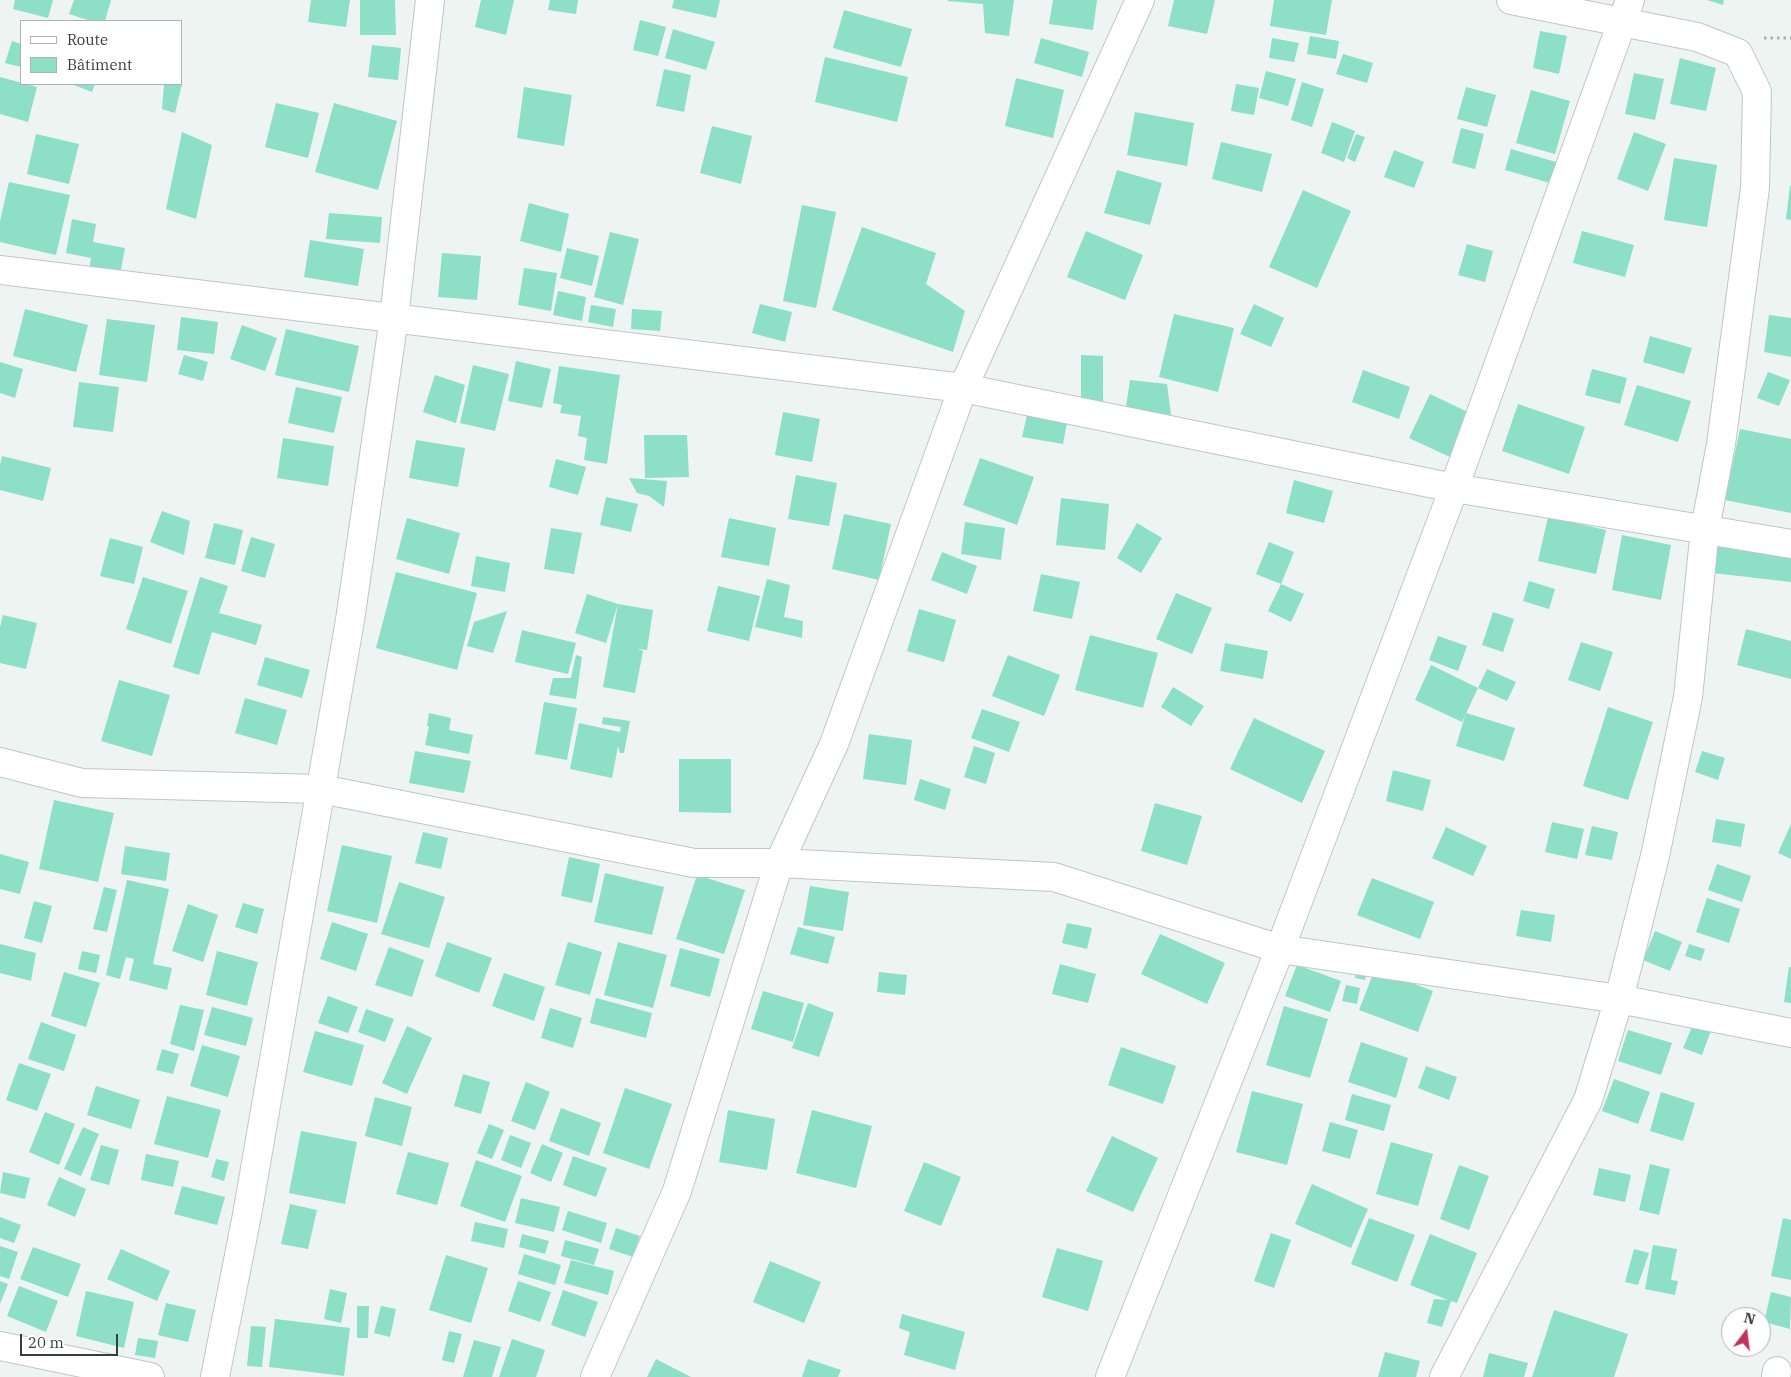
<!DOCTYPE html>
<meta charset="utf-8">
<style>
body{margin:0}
#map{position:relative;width:1791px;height:1377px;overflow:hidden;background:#edf4f2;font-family:"IBM Plex Serif",serif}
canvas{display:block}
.legend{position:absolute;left:20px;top:20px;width:162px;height:65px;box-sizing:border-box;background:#fff;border:1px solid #b0b1b1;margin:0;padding:6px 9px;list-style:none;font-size:15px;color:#3a3d3c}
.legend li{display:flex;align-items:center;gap:10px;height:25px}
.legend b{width:25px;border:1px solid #b0b1b1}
.north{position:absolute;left:1721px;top:1307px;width:50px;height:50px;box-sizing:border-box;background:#fff;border:1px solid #b0b1b1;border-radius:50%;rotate:15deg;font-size:14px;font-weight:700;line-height:20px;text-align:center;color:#3a3d3c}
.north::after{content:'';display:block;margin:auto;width:18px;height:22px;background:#c43458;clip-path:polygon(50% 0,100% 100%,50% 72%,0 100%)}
.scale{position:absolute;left:20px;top:1334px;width:98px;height:22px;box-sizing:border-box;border:2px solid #3a3d3c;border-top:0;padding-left:6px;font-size:15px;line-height:18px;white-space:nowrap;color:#3a3d3c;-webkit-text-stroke:4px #fff;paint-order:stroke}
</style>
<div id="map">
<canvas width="1791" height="1377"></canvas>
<ul class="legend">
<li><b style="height:6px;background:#fff"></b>Route</li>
<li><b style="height:14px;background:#8ddfc6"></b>Bâtiment</li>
</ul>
<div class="north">N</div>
<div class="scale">20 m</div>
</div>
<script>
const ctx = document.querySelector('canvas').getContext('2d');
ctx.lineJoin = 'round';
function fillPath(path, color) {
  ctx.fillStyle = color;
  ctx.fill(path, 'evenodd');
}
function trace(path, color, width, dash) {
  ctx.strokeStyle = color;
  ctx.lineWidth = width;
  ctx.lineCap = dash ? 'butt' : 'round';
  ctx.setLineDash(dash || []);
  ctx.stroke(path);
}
fillPath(new Path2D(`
 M15,0H53L48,18L13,9Z
 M74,0H111L105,21H91L69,14Z
 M311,0H350L346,27L308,22Z
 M360,0H395L396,35H360Z
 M481,0H514L506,35L475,27Z
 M550,0H578L576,14L548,10Z
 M674,0H720L716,18L672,8Z
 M948,0H1014L1009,36L985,33L983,4L948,1Z
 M1053,0H1097L1093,30L1049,24Z
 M1174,0H1215L1207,34L1168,26Z
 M1274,0H1332L1326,35L1270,26Z
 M1707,0H1724L1723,5Z
 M844,10L912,29L901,67L833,48Z
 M640,20L666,27L658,56L633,50Z
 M673,29L715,42L706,70L665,58Z
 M1540,31L1567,36L1559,74L1533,68Z
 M1310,36L1339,41L1336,59L1307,54Z
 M1041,38L1089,52L1082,77L1034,63Z
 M1272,38L1299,43L1294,62L1269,58Z
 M12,41L21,44V67L5,63Z
 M372,45L401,48L398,80L368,77Z
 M1343,54L1373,63L1367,83L1336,74Z
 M825,57L908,77L897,122L815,102Z
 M1680,58L1716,68L1706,111L1670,104Z
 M664,69L691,75L684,112L656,106Z
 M1266,71L1296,79L1288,106L1259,98Z
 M1634,73L1664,79L1655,120L1625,114Z
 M0,77L37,87L28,122L0,114Z
 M1016,78L1064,90L1053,138L1005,126Z
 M1302,82L1324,89L1312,127L1291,120Z
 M71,84H95L92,92Z
 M164,84H182L175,113L162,109Z
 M1236,84L1259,88L1254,115L1231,111Z
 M524,87L572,95L564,146L517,138Z
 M1466,87L1496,95L1487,127L1457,119Z
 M1531,90L1570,101L1555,154L1516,143Z
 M276,103L319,113L308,158L265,147Z
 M334,103L397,121L378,190L315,172Z
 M1135,112L1194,123L1187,166L1127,155Z
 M1332,122L1355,131L1344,162L1321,153Z
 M712,126L752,136L741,184L700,173Z
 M1461,128L1484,134L1475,169L1452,163Z
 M182,132L212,145L196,219L166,209Z
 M1634,132L1666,144L1648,191L1617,179Z
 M36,134L79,144L69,184L27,174Z
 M1356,134L1365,137L1355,162L1347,158Z
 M1221,142L1272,154L1262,192L1212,179Z
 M1511,149L1556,162L1550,183L1505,170Z
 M1394,150L1424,162L1414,188L1384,177Z
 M1674,158L1717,165L1707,227L1664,220Z
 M1117,170L1162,183L1150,225L1104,213Z
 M9,182L70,195L56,255L0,242V221Z
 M1790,186H1791V220L1786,219Z
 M1303,190L1351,211L1317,288L1269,267Z
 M529,203L569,214L561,252L520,241Z
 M802,205L836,212L816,308L783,301Z
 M329,213L382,217L380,243L326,239Z
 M72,219L96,224L93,242L125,248L120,275L89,269L91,258L66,253Z
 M862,227L936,253L926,284L965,311L953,352L832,310Z
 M1086,231L1143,255L1125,300L1067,277Z
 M1582,231L1634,245L1625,277L1573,263Z
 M610,232L639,239L623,305L594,297Z
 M310,240L364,249L358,286L304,277Z
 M1467,244L1493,251L1485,282L1458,275Z
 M567,248L599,256L592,286L560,278Z
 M442,253L481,256L477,300L438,297Z
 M524,268L557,273L551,311L518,305Z
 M558,291L586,297L582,321L553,315Z
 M760,304L792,312L785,342L752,333Z
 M1254,304L1284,318L1271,347L1240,334Z
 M591,305L616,309L613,327L588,322Z
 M25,309L88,325L76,372L13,356Z
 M632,309L662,311L660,331L631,329Z
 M1174,314L1234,328L1218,392L1159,377Z
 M1769,315L1791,318V357L1764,352Z
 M181,317L218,322L214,354L177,350Z
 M107,319L155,325L147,382L99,375Z
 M242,325L277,338L265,371L230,359Z
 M286,329L359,346L349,392L275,375Z
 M1650,336L1692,348L1684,374L1643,362Z
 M184,355L208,362L203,381L178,374Z
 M1081,355L1103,356V407H1081Z
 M516,361L551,369L542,408L508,401Z
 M0,362L23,369L15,398L0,393Z
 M473,365L509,374L495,431L460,423Z
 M559,366L620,375L607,464L584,460L587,438L578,436L581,416L560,413L562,405L553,403Z
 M1592,369L1627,378L1620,404L1585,395Z
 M1363,370L1410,387L1399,419L1352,402Z
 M1768,372L1790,380L1779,406L1757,398Z
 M435,375L465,385L456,423L423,412Z
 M1130,380L1167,384L1171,415L1126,407Z
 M79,382L119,387L113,432L73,427Z
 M1637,385L1691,401L1678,442L1624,425Z
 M296,387L342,397L334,433L288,423Z
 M1430,394L1472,414L1452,458L1409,438Z
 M1518,404L1585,427L1569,474L1502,451Z
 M783,412L820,419L812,462L775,455Z
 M1027,415L1067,423L1063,444L1022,437Z
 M1740,429L1791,439V513L1725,500Z
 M644,435H687L689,477L645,478Z
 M283,438L334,446L328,486L277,478Z
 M416,440L465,448L458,487L409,478Z
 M2,456L51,468L43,501L0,490V465Z
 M980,458L1034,477L1017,525L963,505Z
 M556,459L586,467L578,495L549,487Z
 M796,475L837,483L829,526L788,519Z
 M629,478L667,481L664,507L649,496L637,493Z
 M1294,480L1333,491L1324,523L1286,513Z
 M606,497L638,504L631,532L600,525Z
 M1061,498L1109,504L1105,550L1056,545Z
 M162,511L190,521L184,555L150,542Z
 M844,514L891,524L879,580L832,569Z
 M1548,517L1606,530L1596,574L1538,561Z
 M407,518L460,533L449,574L396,559Z
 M729,518L776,528L769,566L721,557Z
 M965,522L1005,528L1001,560L961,554Z
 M214,523L243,530L235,565L205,558Z
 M1137,523L1162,538L1141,573L1117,558Z
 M551,528L582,533L574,574L544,569Z
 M1622,535L1671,545L1661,600L1612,590Z
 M251,537L275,544L265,578L241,571Z
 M110,538L143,547L134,584L100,576Z
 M1269,542L1294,552L1281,584L1256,574Z
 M1717,542L1791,551V582L1713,573Z
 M942,552L977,566L967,594L931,580Z
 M476,556L510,563L505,592L471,586Z
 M396,572L477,593L457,670L376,648Z
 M1041,574L1080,582L1072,619L1033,611Z
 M143,577L188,591L171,644L126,629Z
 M200,577L228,586L219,613L262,625L256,645L212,632L199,675L173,667Z
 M767,579L790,585L784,617L803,621L802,638L755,627Z
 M1529,581L1555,589L1549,609L1523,601Z
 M1281,584L1304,594L1291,622L1268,611Z
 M718,586L760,596L749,641L707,631Z
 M1176,593L1212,608L1192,654L1156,639Z
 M587,594L618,604L606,643L575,633Z
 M618,604L653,610L647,650L637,649L643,651L635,693L603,687Z
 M919,609L956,620L944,662L907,651Z
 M507,611L493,653L467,646L474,622Z
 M1493,612L1514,619L1503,652L1482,645Z
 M3,615L37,623L26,669L0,663V627Z
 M1746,629L1791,641V679L1737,665Z
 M522,630L576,643L568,674L515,662Z
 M1090,635L1158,653L1143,708L1075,690Z
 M1438,636L1467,646L1458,671L1429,660Z
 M1581,642L1613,652L1600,691L1568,680Z
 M1225,643L1268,651L1263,679L1220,671Z
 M576,655L582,657L576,699L549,695L553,678H571Z
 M1008,655L1060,675L1044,716L992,696Z
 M265,657L310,670L302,698L257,685Z
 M1431,665L1478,688L1462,722L1415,700Z
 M1487,669L1516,682L1507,701L1478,688Z
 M119,680L170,695L152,756L101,741Z
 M1173,687L1204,706L1191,726L1161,707Z
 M245,698L287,710L277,745L235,733Z
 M544,702L577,708L567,760L535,754Z
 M1608,707L1653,722L1628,800L1583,786Z
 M982,709L1020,722L1009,752L971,738Z
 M429,713L451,718L449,730L473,735L469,754L425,745L429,726H427Z
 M1466,713L1515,728L1504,761L1456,746Z
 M603,717L630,721L624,753H620L618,746L612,778L570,769L579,723L620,732L621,727L602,724Z
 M1254,718L1325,751L1302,803L1230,769Z
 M869,734L912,740L906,785L863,779Z
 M974,746L995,753L986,784L964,777Z
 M415,751L471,761L464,793L409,783Z
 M1702,751L1725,758L1718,780L1695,772Z
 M679,759H731V813L679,812Z
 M1393,770L1431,780L1423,811L1386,801Z
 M920,779L951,789L945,810L914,800Z
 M54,800L114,813L98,882L39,869Z
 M1155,803L1202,816L1187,865L1141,851Z
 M1716,819L1745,824L1741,847L1712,842Z
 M1552,822L1584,829L1577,859L1545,852Z
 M1791,824V859L1778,853Z
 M1592,826L1618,832L1612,860L1585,855Z
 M1446,827L1487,846L1473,876L1432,858Z
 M423,832L448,838L441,869L415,863Z
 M342,845L392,856L377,923L327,911Z
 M125,846L170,853L166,881L121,874Z
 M0,854L29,862L20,894L0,889Z
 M569,857L600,864L592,903L561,896Z
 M1717,864L1751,876L1742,902L1708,890Z
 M605,873L664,887L652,935L594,922Z
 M697,875L745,890L724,954L676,939Z
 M1372,878L1434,902L1420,939L1357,915Z
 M127,880L169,889L153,964L172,968L167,990L129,980L134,959L126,957L120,979L106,975Z
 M399,882L445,897L429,948L381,934Z
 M810,886L849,892L843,931L803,925Z
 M104,887L117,890L107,932L93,929Z
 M1707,898L1740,909L1729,943L1696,932Z
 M34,901L52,906L42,943L24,938Z
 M243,903L264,909L257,934L235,927Z
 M188,904L218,915L203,962L172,951Z
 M1521,910L1555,915L1551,942L1516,936Z
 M332,922L368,934L356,971L320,959Z
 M1067,923L1092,928L1087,949L1062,943Z
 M798,927L835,937L828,964L790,954Z
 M1655,931L1682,942L1670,971L1643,960Z
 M1160,934L1225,963L1207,1004L1141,974Z
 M447,942L492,958L479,993L435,976Z
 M568,942L602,952L590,995L555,985Z
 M618,942L667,955L653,1008L604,995Z
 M0,944L36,953L31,981L0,973Z
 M1689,944L1705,949L1701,961L1685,956Z
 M389,947L424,960L412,997L375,985Z
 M680,948L720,959L710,997L670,986Z
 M82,951L100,955L96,973L78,969Z
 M217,951L258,962L247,1006L206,995Z
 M1358,961L1369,964L1365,980L1355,978Z
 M1060,964L1096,974L1088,1003L1052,994Z
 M1297,965L1341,981L1330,1012L1285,996Z
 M1789,967H1791V1003L1784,1002Z
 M1375,969L1433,991L1418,1032L1359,1010Z
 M64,972L100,983L86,1027L51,1016Z
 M879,972L907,975L905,995L877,992Z
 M504,973L545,987L534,1021L492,1006Z
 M1346,985L1360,988L1357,1004L1342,1001Z
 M763,991L804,1003L793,1042L751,1029Z
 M328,996L358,1007L348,1033L318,1023Z
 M596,998L652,1013L646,1038L590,1023Z
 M808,1003L834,1013L819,1057L792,1048Z
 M180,1005L204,1010L194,1051L170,1044Z
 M1284,1006L1328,1019L1310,1078L1266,1065Z
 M212,1007L253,1018L246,1046L204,1035Z
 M550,1008L582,1018L573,1048L541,1038Z
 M366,1009L394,1019L385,1042L358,1032Z
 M1695,1020L1712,1028L1702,1055L1683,1048Z
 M41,1022L76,1035L64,1071L28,1059Z
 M407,1026L432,1038L407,1094L382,1083Z
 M1628,1030L1672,1043L1661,1075L1618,1061Z
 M315,1031L364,1045L352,1086L303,1072Z
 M1361,1042L1408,1058L1396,1098L1348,1082Z
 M202,1045L240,1056L228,1097L190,1086Z
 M1121,1047L1176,1066L1163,1104L1108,1085Z
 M162,1049L179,1054L173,1074L156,1070Z
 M19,1063L51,1074L37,1111L6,1100Z
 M1426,1066L1457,1077L1449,1100L1418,1088Z
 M463,1074L490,1082L481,1114L454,1106Z
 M1614,1079L1650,1092L1638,1124L1602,1111Z
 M526,1082L550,1092L535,1130L511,1121Z
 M96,1086L140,1100L131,1129L87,1115Z
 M625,1088L672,1104L649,1169L603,1153Z
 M1252,1091L1303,1104L1287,1165L1236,1152Z
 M1661,1092L1695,1103L1683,1141L1650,1131Z
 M1352,1094L1391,1105L1384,1131L1345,1120Z
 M167,1096L221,1110L208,1158L154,1144Z
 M375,1097L412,1107L402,1146L365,1136Z
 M561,1108L601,1123L589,1156L549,1141Z
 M728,1110L775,1119L767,1170L719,1162Z
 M812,1110L872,1126L856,1188L796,1173Z
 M45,1112L75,1124L59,1165L29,1152Z
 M1330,1122L1358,1130L1350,1159L1322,1151Z
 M489,1124L504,1130L492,1159L477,1153Z
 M83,1127L99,1134L81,1176L64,1169Z
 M301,1131L357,1142L345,1204L289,1193Z
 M510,1135L531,1143L521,1168L501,1160Z
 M1112,1136L1158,1158L1133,1212L1086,1191Z
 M1391,1142L1433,1154L1418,1206L1376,1194Z
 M542,1144L563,1153L551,1182L530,1173Z
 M101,1145L119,1150L109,1185L90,1180Z
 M408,1152L449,1163L437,1205L396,1194Z
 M146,1154L179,1161L173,1187L141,1180Z
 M573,1156L607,1168L596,1197L563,1185Z
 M216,1159L229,1162L224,1181L211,1177Z
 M476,1160L522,1176L505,1222L460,1206Z
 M924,1162L961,1177L941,1226L904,1211Z
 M1650,1164L1670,1169L1659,1215L1639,1210Z
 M1459,1165L1489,1176L1469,1230L1440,1219Z
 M1599,1168L1631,1175L1625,1202L1593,1195Z
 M3,1172L30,1178L25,1199L0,1193Z
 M59,1177L86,1189L75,1217L47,1205Z
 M1312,1184L1368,1209L1351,1248L1295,1224Z
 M182,1186L225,1197L217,1225L174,1214Z
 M521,1198L560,1207L554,1232L515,1223Z
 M290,1204L317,1210L308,1249L281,1244Z
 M568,1211L607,1223L601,1243L562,1230Z
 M0,1217L21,1225L14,1243L0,1238Z
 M1369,1218L1415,1235L1397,1282L1351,1264Z
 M1783,1218L1791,1220V1280L1771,1276Z
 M475,1222L508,1229L504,1248L471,1241Z
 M616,1228L640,1236L633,1257L609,1249Z
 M1271,1233L1291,1240L1274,1288L1254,1281Z
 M522,1234L549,1241L545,1254L519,1247Z
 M1430,1234L1477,1253L1457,1303L1451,1301L1442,1327L1427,1323L1434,1299L1448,1300L1410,1285Z
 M565,1240L599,1249L594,1265L561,1256Z
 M1653,1245L1677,1249L1671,1280L1678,1281L1675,1295L1645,1289Z
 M0,1246L18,1252L9,1279L0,1276Z
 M33,1247L81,1264L68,1297L20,1279Z
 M1057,1248L1103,1261L1088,1311L1042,1297Z
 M121,1249L170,1271L157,1301L107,1279Z
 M1634,1249L1649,1253L1638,1285L1625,1282Z
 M524,1254L561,1265L555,1285L518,1274Z
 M446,1255L488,1268L471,1323L429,1310Z
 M571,1260L614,1271L608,1295L564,1283Z
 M770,1261L821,1282L804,1323L753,1302Z
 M0,1281L8,1284L0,1304Z
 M518,1281L551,1292L540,1322L508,1311Z
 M19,1286L58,1301L46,1332L7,1316Z
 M330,1289L347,1293L341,1323L324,1319Z
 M563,1290L598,1302L585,1337L551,1325Z
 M86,1291L134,1302L124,1348L76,1336Z
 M1771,1292L1791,1297L1790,1329L1764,1322Z
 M166,1303L196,1310L188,1342L158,1335Z
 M357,1306H369L368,1338H357Z
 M381,1306L396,1309L390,1337L374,1333Z
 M1554,1310L1628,1334L1614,1377H1532Z
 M902,1314L965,1332L955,1370L904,1355L910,1332L899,1328Z
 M275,1319L350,1328L344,1376L269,1367Z
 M251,1326L266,1327L262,1367L247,1366Z
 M449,1331L462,1334L454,1363L442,1360Z
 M138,1338L158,1341L155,1358L135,1355Z
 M512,1339L545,1350L536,1377H499Z
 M474,1340L501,1347L492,1377H463Z
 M1385,1352L1420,1361L1416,1377H1378Z
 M1489,1353L1528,1363L1524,1377H1483Z
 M656,1359L691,1377H647Z
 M808,1359L841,1370L838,1377H802Z`), '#8ddfc6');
const street = new Path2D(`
 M0,270L963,388L1454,488L1791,544
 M0,762L82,783L321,789L694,863H779L1054,877L1280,949L1619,999L1791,1033
 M0,1346L150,1377
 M215,1377L247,1215L350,620L394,318L430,0
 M595,1377L677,1191L779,863L834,744L963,388L1140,0
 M1110,1377L1280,949L1454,488L1630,0
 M1444,1377L1588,1100L1619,999L1655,856L1688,697L1705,529L1721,444L1755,188L1757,92L1738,53L1697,37L1511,0
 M1776,1377L1777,1371`);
trace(street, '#c0c6c4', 30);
trace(new Path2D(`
 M1764,38H1791`), '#abb0af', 3, [2.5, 4]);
trace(street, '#fff', 28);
</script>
